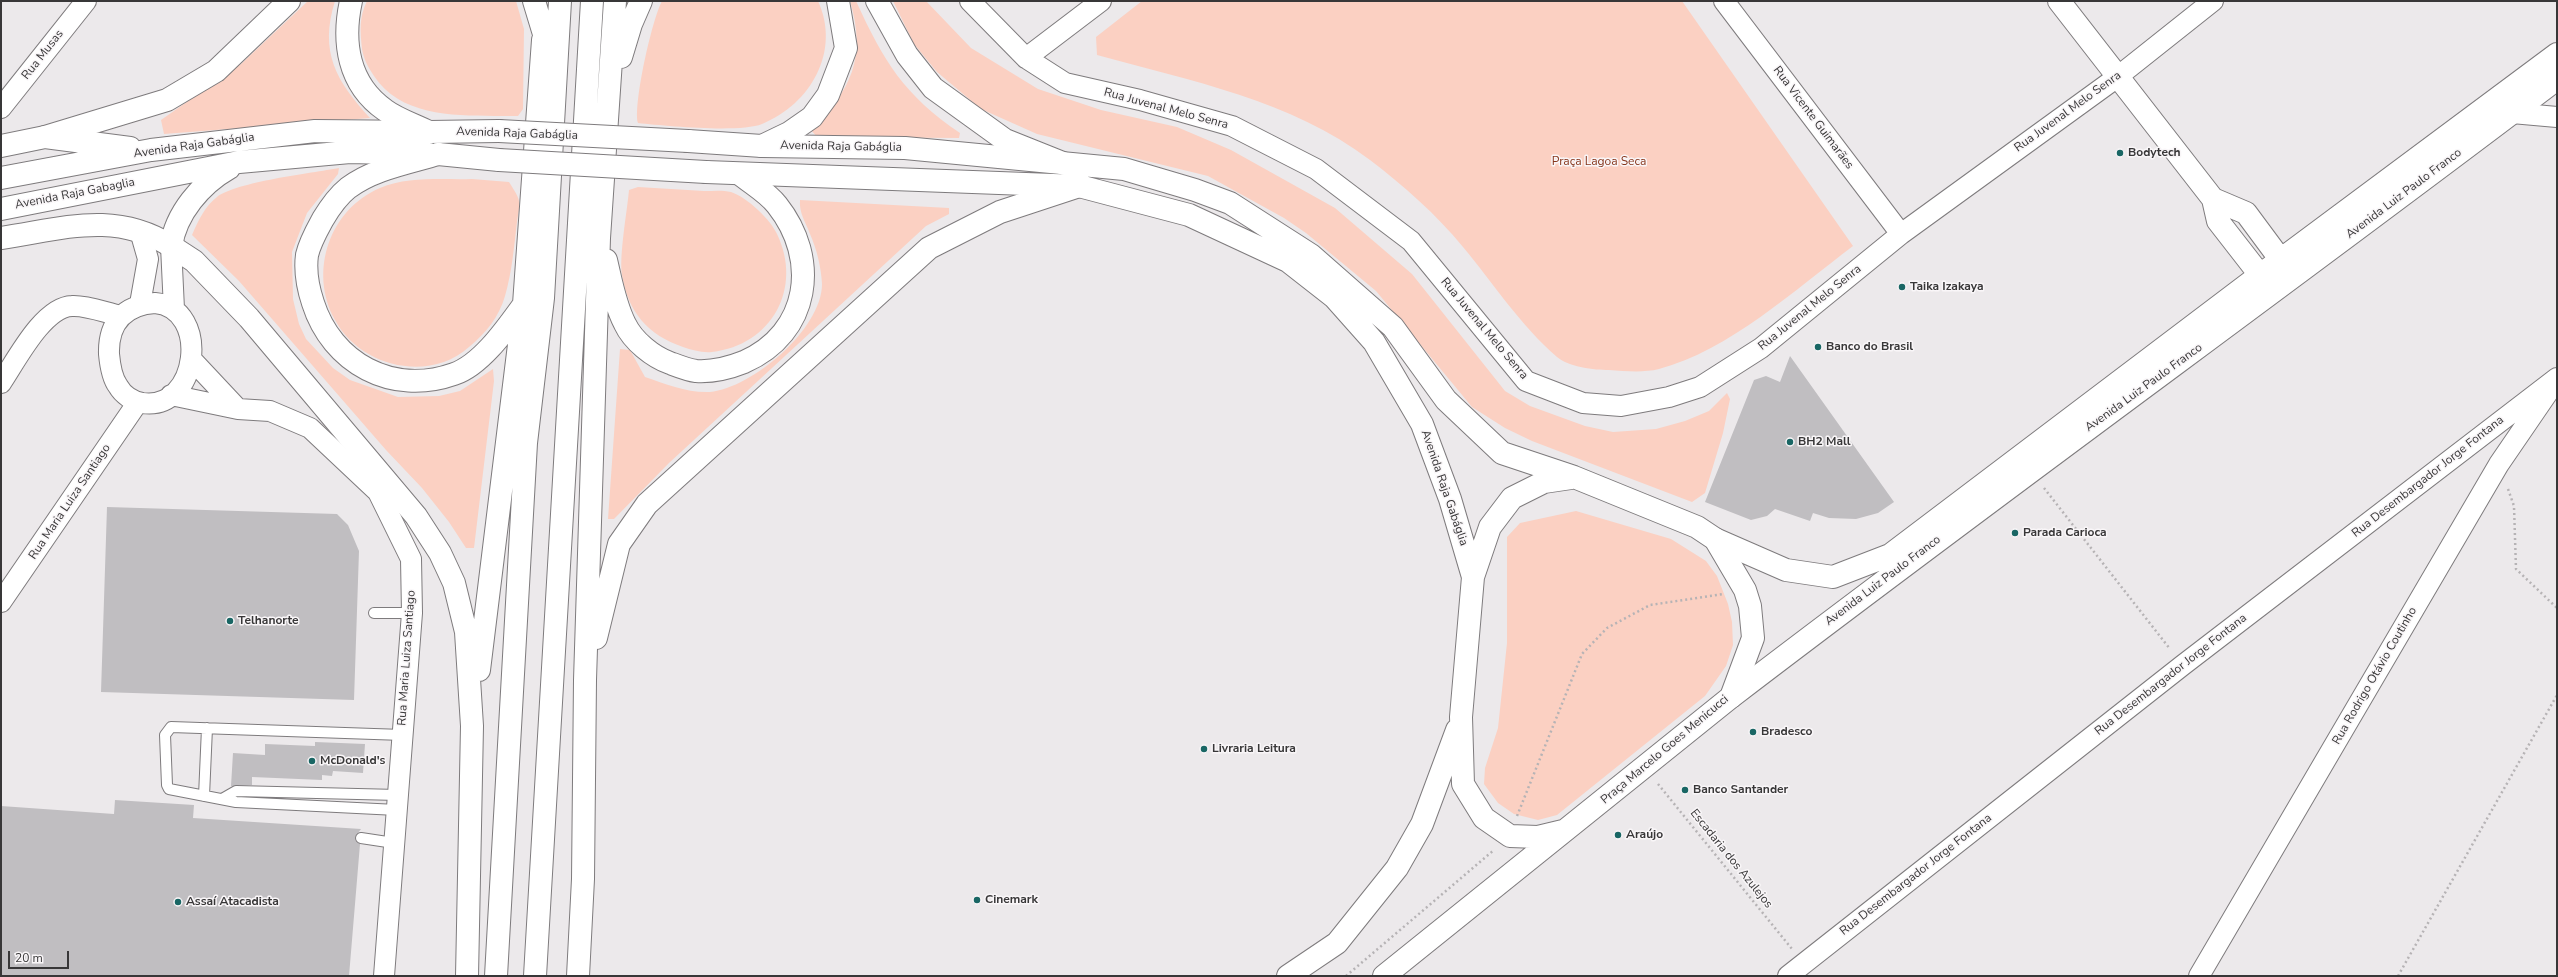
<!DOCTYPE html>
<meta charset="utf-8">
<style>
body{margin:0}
#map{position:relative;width:2558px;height:977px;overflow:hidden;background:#ece9eb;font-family:"Nunito Sans",sans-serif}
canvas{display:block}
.frame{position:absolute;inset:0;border:2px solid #383738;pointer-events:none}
.scale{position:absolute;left:8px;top:951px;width:61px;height:18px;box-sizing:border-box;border:2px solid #383738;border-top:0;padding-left:5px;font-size:12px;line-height:14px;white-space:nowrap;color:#383738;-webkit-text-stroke:3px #f9f6f8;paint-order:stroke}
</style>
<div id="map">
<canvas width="2558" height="977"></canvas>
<div class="frame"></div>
<div class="scale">20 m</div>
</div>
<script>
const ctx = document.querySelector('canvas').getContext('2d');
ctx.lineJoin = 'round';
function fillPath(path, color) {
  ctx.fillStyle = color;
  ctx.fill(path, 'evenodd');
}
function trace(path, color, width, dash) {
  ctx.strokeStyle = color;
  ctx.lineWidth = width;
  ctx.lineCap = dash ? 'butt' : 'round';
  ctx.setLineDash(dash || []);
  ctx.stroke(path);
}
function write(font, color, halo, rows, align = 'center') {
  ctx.font = font + ' "Nunito Sans",sans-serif';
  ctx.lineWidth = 3;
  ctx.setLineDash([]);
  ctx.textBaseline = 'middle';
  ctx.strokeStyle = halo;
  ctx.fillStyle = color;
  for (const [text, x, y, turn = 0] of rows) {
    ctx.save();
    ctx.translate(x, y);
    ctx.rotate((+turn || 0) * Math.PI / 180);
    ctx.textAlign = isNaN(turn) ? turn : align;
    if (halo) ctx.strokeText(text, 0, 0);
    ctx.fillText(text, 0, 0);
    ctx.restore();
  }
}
fillPath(new Path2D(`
 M308,1H335C319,52 336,81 370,118L164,134L161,120L241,64Z
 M367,1H516L524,29L523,109L518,116C471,115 404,122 374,76C368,67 364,60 362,49C360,31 359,17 367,1Z
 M662,1H818C841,51 811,104 762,124C740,133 665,126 638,123C633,105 652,19 662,1Z
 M850,1H856C884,62 904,95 960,133L959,138L817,137L811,130C851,90 867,58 850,1Z
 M893,1H926L971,48L1038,89L1101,110L1177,127L1231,150L1335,208L1412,274L1505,391L1530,406L1585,426L1613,432L1656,429L1685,421L1709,411L1727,393L1730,399L1723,433L1705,493L1692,502L1532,441L1505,428L1472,407L1376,291L1306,233L1284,218L1208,176L1037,134L981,109L937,72L914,44Z
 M1142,1H1682L1853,246C1796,289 1728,351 1659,369C1643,373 1625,371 1609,370C1594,370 1569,367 1557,357C1521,326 1493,283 1463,247C1436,214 1404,186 1370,160C1291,100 1191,81 1097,55L1096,37Z
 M339,168L338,174L307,213L292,252L293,299L299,324L306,339L333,368L350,380L398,397L439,396L460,391L493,369L494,381L474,548H466L449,522L422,488L386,450L239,281L192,235C198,221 205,206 217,197C236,182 312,173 339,168Z
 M472,179L509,182C512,187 518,195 519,201C520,207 518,215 517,222C514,247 512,272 505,296C499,317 486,333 469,347C429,383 360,367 335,320C308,271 330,209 380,188C408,176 443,180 472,179Z
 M638,187C660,188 682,190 704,191C713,191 723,190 731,192C747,197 771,220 777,234C803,288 772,345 712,352C702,353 692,350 683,347C648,335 628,312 622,275C619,256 627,212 629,190Z
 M800,200L949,208V214L926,226L669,463L614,519H608L620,349L630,350L645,377C666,384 687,393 710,392C752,388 822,329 822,284C821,267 817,250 810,234C805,221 799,213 800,200Z
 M1576,511L1671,539L1706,561L1717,576L1728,604L1732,622L1733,645L1726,666L1705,696L1557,815L1538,820L1514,814L1498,803L1484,784L1485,768L1498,728L1507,643V537L1520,523Z`), '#fbd0c2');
fillPath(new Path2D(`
 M1790,356L1894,502L1878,513L1856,519L1829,518L1813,513L1810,521L1775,509L1767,516L1751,520L1705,502L1754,380L1766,376L1780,382Z
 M107,507L337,514L348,525L359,551L354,700L101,692Z
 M315,742L365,744L363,773L333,771L332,776L322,775V780L252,777V785L231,786L233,753L265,755V744L315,746Z
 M115,800L194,805L193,818L361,829L355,837L360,844L349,976H1V806L114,814Z`), '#c0bec1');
const service = new Path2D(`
 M374,613H412
 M204,796L207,728
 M222,799L236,791L398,795
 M397,810L236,802L169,789L167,785L165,735L171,727L403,735
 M361,838L394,843`);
const minor = new Path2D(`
 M970,1L1026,58L1065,83L1140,100L1232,126L1316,169L1411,241L1526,381L1583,403L1621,406L1669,397L1700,387L1761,348L1901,234L2116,78L2213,1
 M1724,1L1901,234
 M1026,58L1101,1
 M1,108L86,1
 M2512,113L2557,117
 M140,231L148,259L140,304
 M171,246L174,309
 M155,303C211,308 199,412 142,403C133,401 123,395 118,386C112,378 110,365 109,354C108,323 124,305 155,303Z
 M193,361L238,409
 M1,383C16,361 43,307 72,306C87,305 106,313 121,316
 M171,395L238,409L270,411L310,428L378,492L411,559L412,613L384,976
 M1,602L138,402
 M1788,976L2183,665L2557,378
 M2199,976L2499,464L2549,391`);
const tertiary = new Path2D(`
 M2059,1L2213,199L2218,221L2260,275
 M2213,199L2246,213L2289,271
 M1715,539L1786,570L1833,577L1890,555L2260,275L2557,54
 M1731,697C2004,488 2283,287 2557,79`);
const secondary = new Path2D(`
 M1,146L45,137L130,148
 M1,178L151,150L315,131L429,132
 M1,209L239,162L350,152L429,154
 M1,238C63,229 114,210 171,246C176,213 201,184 229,168`);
const trunk = new Path2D(`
 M429,132L499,131
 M688,141L762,146L905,148L1124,169L1195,190L1230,203L1311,255L1393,327L1446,400L1502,453L1574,477L1697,527L1715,539L1745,590L1750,606L1753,638L1731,697L1384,976
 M438,154L499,160
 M706,172L1079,186L1189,215L1288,261L1334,297L1374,342L1422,424L1450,499L1473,577
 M1563,831L1538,837L1510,836L1484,818L1463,784L1461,717L1473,577L1490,527L1512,498L1544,482L1571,478
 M1288,976L1337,943L1397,868L1422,824L1457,730`);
const motorway = new Path2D(`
 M351,1C342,42 348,84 385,110C397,119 415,125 429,132
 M534,1L544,34
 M877,1L907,55L933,88L1005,140L1065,164
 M621,57L631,24L641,1
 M45,137L167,100L216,71L289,1
 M762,146L789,133L812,117L828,95L846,48L838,1
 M438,154C408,163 373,169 348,188C338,196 329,209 323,219C317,230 310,242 307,255C305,270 308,288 313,303C332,363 392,396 454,374C481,365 506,329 522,307
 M171,246L194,261L249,318L416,516L440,553L454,583L466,632L472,726L467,976
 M606,260C611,281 615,305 625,324C633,341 653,357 670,363C678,366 688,370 696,371C712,372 729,368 744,362C810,333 820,259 777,205C768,193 752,184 740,174
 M596,638L619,544L647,504L929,248L1000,212L1079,186
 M479,670L524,304L543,40
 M496,976L526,443L543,298L560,1
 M535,976L592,1
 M578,976L583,879L585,680L599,238L615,1`);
trace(service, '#7e7b7d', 12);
trace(minor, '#7e7b7d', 22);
trace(tertiary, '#7e7b7d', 24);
trace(secondary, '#7e7b7d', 24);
trace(trunk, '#7e7b7d', 24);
trace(motorway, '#7e7b7d', 24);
trace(new Path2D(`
 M2044,488L2170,649
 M2508,489L2514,506L2516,569L2557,608
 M1658,784L1792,949
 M1517,816L1582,654L1607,628L1650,605L1723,594
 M1346,976L1494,850
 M2398,976L2557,695`), '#b6b3b5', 2.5, [2, 3]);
trace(service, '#fff', 10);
trace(minor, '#fff', 20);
trace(tertiary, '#fff', 22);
trace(secondary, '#fff', 22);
trace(trunk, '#fff', 22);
trace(motorway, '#fff', 22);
const trunkBridge = new Path2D(`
 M499,131L688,141
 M499,160L706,172`);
trace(trunkBridge, '#7e7b7d', 24, []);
trace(trunkBridge, '#fff', 22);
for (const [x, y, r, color] of [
 [2120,153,4,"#196664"],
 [1902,287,4,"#196664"],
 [1818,347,4,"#196664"],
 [1790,442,4,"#196664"],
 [2015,533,4,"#196664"],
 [230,621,4,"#196664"],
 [1753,732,4,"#196664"],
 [1204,749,4,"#196664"],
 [312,761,4,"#196664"],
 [1685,790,4,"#196664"],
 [1618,835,4,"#196664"],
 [977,900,4,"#196664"],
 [178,902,4,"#196664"]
]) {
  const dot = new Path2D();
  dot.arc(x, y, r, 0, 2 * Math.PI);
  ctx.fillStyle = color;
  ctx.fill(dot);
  trace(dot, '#f9f6f8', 1.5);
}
write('12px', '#383738', '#f9f6f8', [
 ["Rua Musas",43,55,-52],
 ["Rua Juvenal Melo Senra",1166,109,15],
 ["Rua Juvenal Melo Senra",2068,112,-36],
 ["Rua Vicente Guimarães",1813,118,53],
 ["Avenida Raja Gabáglia",517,134,2],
 ["Avenida Raja Gabáglia",194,146,-8],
 ["Avenida Raja Gabáglia",841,147,1],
 ["Avenida Raja Gabaglia",75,194,-11],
 ["Avenida Luiz Paulo Franco",2404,194,-37],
 ["Rua Juvenal Melo Senra",1810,308,-39],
 ["Rua Juvenal Melo Senra",1484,329,50],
 ["Avenida Luiz Paulo Franco",2144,388,-36],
 ["Rua Desembargador Jorge Fontana",2428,477,-38],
 ["Avenida Raja Gabáglia",1444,488,71],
 ["Rua Maria Luiza Santiago",70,502,-56],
 ["Avenida Luiz Paulo Franco",1883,581,-37],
 ["Rua Maria Luiza Santiago",407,658,-86],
 ["Rua Desembargador Jorge Fontana",2171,675,-38],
 ["Rua Rodrigo Otávio Coutinho",2375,676,-60],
 ["Praça Marcelo Goes Menicucci",1665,750,-40],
 ["Escadaria dos Azulejos",1731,859,51],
 ["Rua Desembargador Jorge Fontana",1916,875,-38]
]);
write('bold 12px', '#383738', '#f9f6f8', [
 ["Bodytech",2128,153],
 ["Taika Izakaya",1910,287],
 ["Banco do Brasil",1826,347],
 ["BH2 Mall",1798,442],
 ["Parada Carioca",2023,533],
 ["Telhanorte",238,621],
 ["Bradesco",1761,732],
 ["Livraria Leitura",1212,749],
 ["McDonald's",320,761],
 ["Banco Santander",1693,790],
 ["Araújo",1626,835],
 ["Cinemark",985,900],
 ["Assaí Atacadista",186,902]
], 'left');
write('12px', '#86351b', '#f9f6f8', [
 ["Praça Lagoa Seca",1599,162]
]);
</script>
